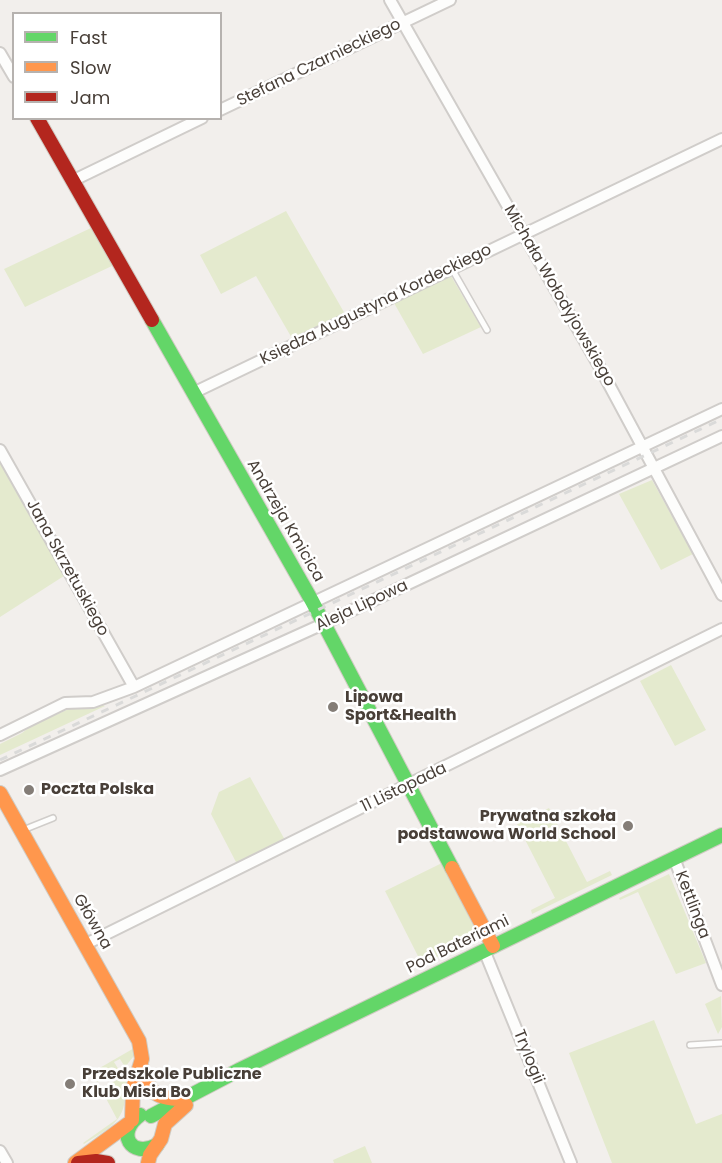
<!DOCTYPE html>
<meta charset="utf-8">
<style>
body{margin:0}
#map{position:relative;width:722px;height:1163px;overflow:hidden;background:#f2efec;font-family:Poppins,sans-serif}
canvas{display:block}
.legend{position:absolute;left:12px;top:12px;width:210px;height:108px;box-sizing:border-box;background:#fff;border:2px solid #b6b2af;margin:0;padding:8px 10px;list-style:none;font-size:18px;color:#483f38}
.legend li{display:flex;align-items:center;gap:12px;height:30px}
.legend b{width:30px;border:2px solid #b6b2af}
</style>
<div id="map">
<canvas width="722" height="1163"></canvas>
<ul class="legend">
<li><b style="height:8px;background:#63d668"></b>Fast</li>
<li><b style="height:8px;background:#ff974d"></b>Slow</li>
<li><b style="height:8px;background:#b3261e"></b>Jam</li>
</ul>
</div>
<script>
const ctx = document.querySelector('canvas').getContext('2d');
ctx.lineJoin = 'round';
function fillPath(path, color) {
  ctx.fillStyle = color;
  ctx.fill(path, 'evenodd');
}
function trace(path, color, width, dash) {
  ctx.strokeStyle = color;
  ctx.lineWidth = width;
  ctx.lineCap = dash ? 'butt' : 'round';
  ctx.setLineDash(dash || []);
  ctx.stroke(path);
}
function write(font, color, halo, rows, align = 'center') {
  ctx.font = font + ' Poppins,sans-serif';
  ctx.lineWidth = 5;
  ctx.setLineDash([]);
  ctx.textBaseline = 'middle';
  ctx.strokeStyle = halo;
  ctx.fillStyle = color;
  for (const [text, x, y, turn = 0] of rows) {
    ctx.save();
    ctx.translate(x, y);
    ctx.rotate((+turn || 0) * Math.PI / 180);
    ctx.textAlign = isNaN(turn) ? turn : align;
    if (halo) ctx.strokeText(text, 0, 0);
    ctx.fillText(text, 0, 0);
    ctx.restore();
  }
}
fillPath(new Path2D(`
 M286,211L345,314L293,340L256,276L221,294L200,255Z
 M93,227L114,265L25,307L4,269Z
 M451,276L481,327L423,354L394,303Z
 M0,458L67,574L0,617Z
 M652,480L693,554L661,570L619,494Z
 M671,665L706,730L675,746L640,681Z
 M101,704L105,706L0,755V744L22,733L31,726L73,707H91Z
 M250,777L285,840L237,864L211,814L219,792Z
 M549,808L587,882L610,871L612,875L532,914L531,910L555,898L517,824Z
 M442,863L480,939L445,955L444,953L437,957V959L423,966L385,891Z
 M669,874L706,963L676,974L638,892L620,900L619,898Z
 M721,996L722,1027L718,1034L705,1004Z
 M654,1020L696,1124L722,1114V1163H612L569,1053Z
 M136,1047L137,1052L125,1067L120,1059L114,1062L119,1070L110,1075L107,1068L104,1071L108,1076L97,1082L91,1073Z
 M124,1076H127C125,1086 126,1096 124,1105C120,1125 101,1133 84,1144L83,1143L117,1119L101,1089Z
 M365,1146L372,1163H334L333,1160Z`), '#e4eace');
const lane = new Path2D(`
 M452,269L487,330
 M28,828L53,818
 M690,1045L722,1043`);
const street = new Path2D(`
 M390,0L599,366L722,595
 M0,53L14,77
 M220,110L450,0
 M72,181L202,118
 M193,393L722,139
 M0,450L134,687
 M0,735L65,703L93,702L134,687L722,409
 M0,770L323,624L722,436
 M674,858L722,985
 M86,944L722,629
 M484,950L571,1163
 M0,1151L7,1163`);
const fast = new Path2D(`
 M152,320L312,601L452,868
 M140,1115C115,1133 131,1159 157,1145
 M151,1116L239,1070L722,835`);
const slow = new Path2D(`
 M0,793L139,1041L142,1059L133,1088L132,1120
 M452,868L493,946
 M141,1065C148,1091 154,1099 182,1099
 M75,1163L128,1124
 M148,1163L150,1155L161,1139L165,1124L186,1105`);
const jam = new Path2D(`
 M37,118L152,320
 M78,1163L96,1161L108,1163`);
trace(lane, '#d0cdca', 8);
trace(street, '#d0cdca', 14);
trace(fast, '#d0cbc3', 16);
trace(slow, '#d0cbc3', 16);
trace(jam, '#d0cbc3', 16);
trace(lane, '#fdfdfc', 5);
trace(street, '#fdfdfc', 10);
trace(fast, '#63d668', 14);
trace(slow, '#ff974d', 14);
trace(jam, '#b3261e', 14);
trace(new Path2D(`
 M0,760L722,419`), '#dadad9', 3, [8, 8]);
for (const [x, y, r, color] of [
 [333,707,6,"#847d77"],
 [29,790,6,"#847d77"],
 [628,826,6,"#847d77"],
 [70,1084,6,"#847d77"]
]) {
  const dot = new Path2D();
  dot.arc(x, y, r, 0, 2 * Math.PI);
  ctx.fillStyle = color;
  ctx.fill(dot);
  trace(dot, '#fff', 2);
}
write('16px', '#483f38', '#fff', [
 ["Stefana Czarnieckiego",319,63,-26],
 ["Michała Wołodyjowskiego",559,296,60],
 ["Księdza Augustyna Kordeckiego",376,305,-26],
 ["Andrzeja Kmicica",285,521,60],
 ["Jana Skrzetuskiego",67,568,61],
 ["Aleja Lipowa",362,606,-25],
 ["11 Listopada",404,788,-26],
 ["Kettlinga",692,905,69],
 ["Główna",92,922,60],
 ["Pod Bateriami",458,945,-26],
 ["Trylogii",528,1057,68]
]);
write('bold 16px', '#483f38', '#fff', [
 ["Lipowa",345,698],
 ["Sport&Health",345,716],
 ["Poczta Polska",41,790],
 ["Prywatna szkoła",616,817,"right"],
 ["podstawowa World School",616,835,"right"],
 ["Przedszkole Publiczne",82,1075],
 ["Klub Misia Bo",82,1093]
], 'left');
</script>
